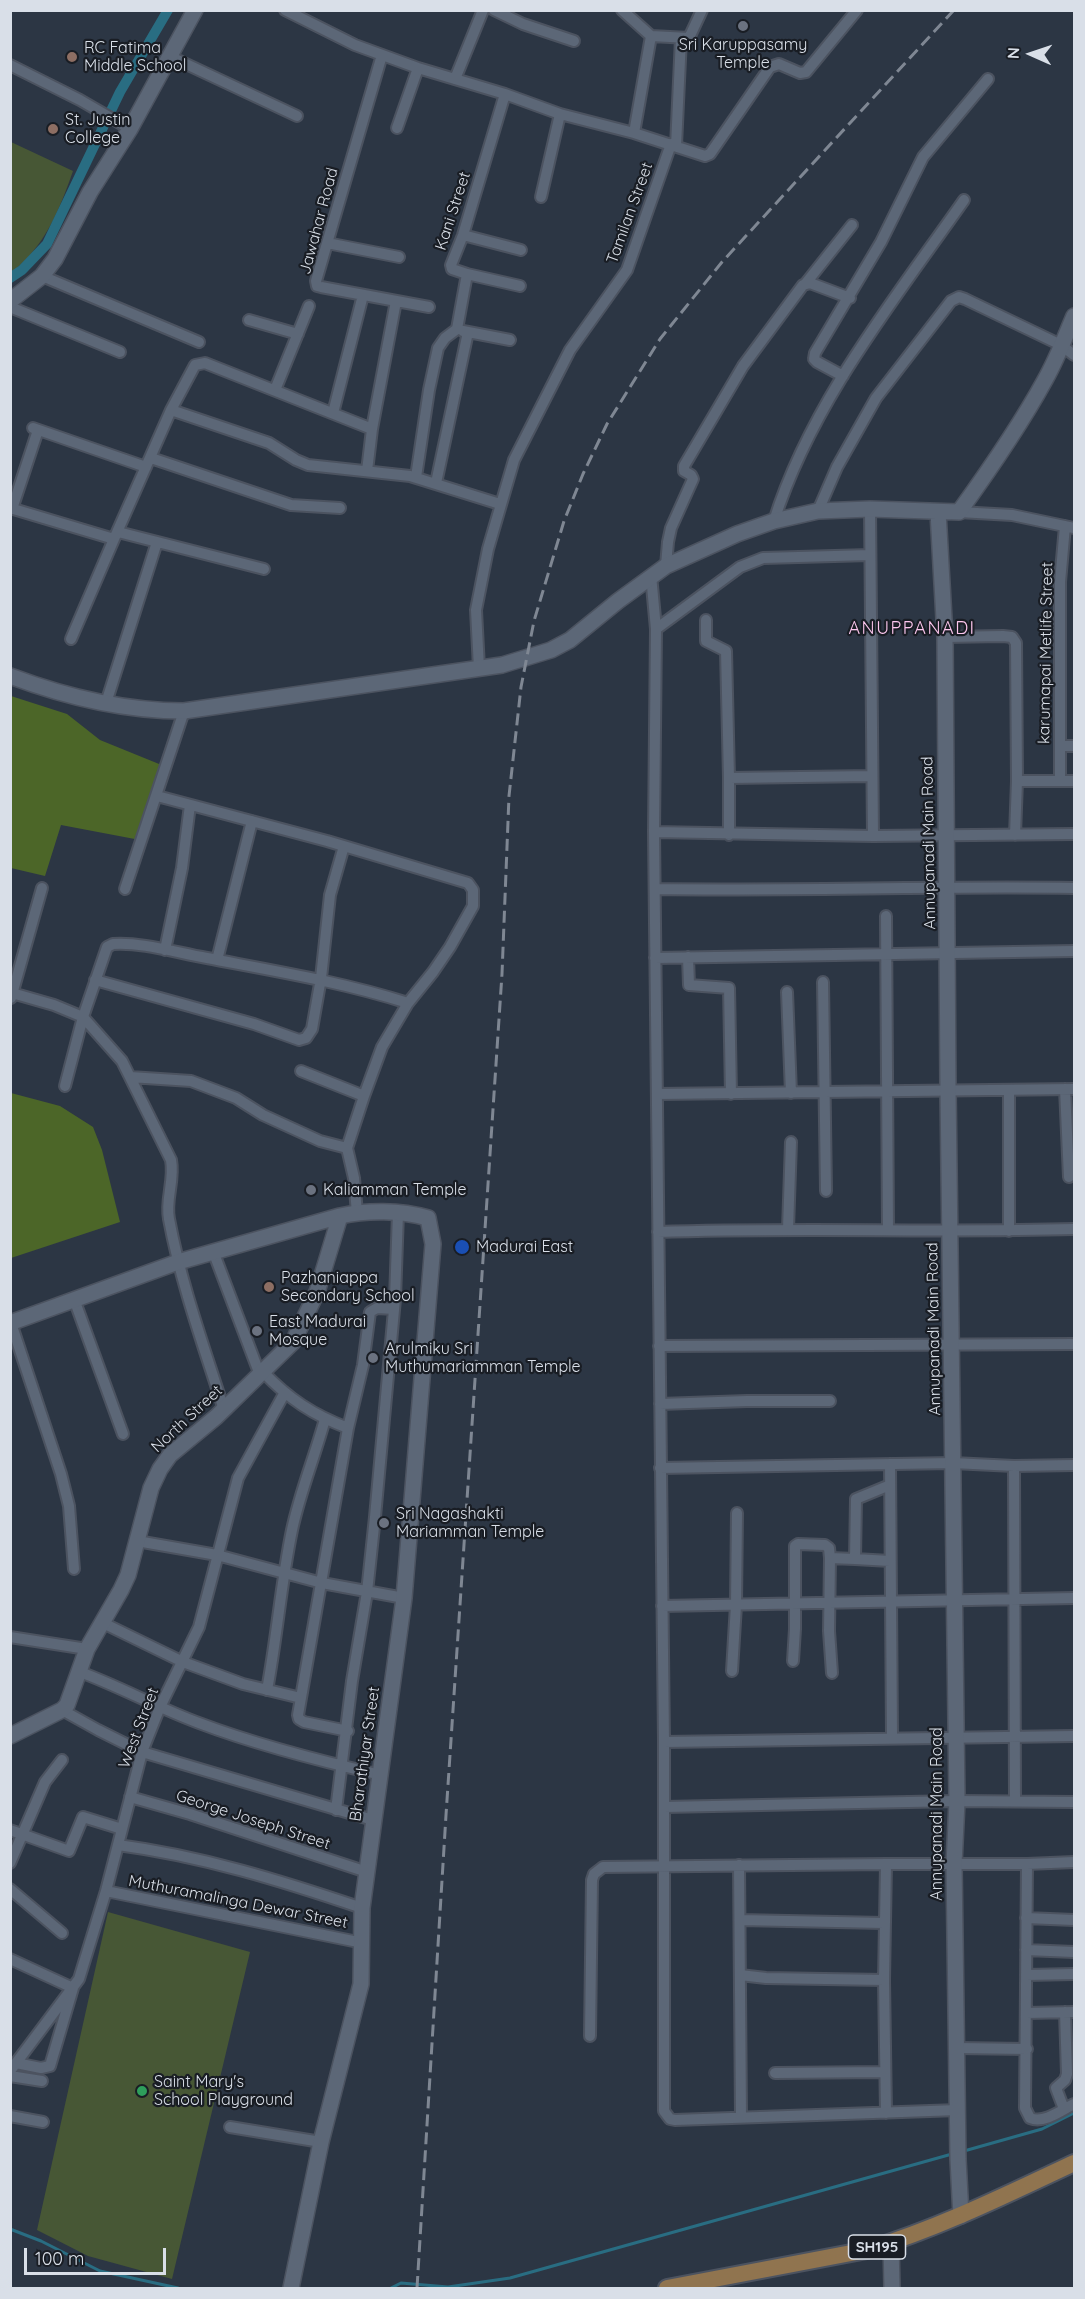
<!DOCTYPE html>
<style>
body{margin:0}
#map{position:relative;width:1085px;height:2299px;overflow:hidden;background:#2c3644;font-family:Quicksand,sans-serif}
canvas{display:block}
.frame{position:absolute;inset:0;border:12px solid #d9dfe8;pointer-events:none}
.north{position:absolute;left:1001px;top:24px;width:60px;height:60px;-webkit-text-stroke:4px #191d24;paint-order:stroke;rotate:273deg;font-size:16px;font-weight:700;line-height:24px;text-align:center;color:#d9dfe8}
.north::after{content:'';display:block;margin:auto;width:21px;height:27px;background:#d9dfe8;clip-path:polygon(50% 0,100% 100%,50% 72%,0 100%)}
.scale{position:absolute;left:24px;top:2248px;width:142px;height:27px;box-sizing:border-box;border:3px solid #d9dfe8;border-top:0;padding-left:8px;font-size:18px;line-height:21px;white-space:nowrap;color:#d9dfe8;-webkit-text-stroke:4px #191d24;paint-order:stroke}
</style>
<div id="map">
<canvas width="1085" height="2299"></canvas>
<div class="frame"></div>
<div class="north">N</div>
<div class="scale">100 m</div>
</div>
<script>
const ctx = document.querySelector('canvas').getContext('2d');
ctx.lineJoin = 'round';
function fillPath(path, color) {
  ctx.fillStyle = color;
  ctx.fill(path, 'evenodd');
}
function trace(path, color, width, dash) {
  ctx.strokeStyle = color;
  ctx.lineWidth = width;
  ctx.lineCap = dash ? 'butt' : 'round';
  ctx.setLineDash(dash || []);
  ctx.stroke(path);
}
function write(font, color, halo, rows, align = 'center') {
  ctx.font = font + ' Quicksand,sans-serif';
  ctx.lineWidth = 4.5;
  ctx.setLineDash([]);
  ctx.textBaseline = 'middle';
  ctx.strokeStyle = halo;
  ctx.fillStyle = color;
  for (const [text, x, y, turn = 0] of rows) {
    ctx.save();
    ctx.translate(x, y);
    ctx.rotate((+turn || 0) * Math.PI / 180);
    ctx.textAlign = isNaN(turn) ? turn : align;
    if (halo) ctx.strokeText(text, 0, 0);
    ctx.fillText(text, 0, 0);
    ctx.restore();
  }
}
fillPath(new Path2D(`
 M11,142L73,171C59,211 45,246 11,273Z
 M108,1912L250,1952L172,2279L88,2256L37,2230Z`), '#475735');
fillPath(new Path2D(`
 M11,696L67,714L100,740L164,766L140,840L61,825L45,876L11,868Z
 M11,1093L60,1106L93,1127L102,1150L120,1222L11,1258Z`), '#4c6628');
trace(new Path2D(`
 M964,2151L1042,2129L1074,2113
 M10,2229L41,2241L100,2271L178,2288
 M391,2288L401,2283L448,2287L510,2278L952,2154`), '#296d82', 3);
trace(new Path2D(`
 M10,278L22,270L47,244L120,92L168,10`), '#296d82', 10);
const street = new Path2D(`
 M285,10L355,45L418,68L505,94L560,114L634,133L705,156L710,154L770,67L779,64L800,73L806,72L857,10
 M494,10L523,24L574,41
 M622,10L651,36
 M382,55L316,281L317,286L321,287L429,307
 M169,56L297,116
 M10,65L80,100L130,129
 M455,79L483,10
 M397,128L418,68
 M634,133L651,36L689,38L702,10
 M676,146L681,38
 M541,197L560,114
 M463,235L521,250
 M327,243L399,257
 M467,274L520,286
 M42,276L199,342
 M806,283L852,225
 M10,307L120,352
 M249,320L298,334
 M457,329L467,274L452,269L451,265L463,235L505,94
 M463,331L510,340
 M843,376L817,362L814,359L815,353L881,242L923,157L988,79
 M275,390L309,306
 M171,410L195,365L205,363L372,429L367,471
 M333,413L363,295
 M33,428L146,467
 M372,429L396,301
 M151,458L291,505L340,508
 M416,477L429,390L438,348L445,338L457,329
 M436,483L468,332
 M10,508L114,539L171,410L269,443L296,460L308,465L410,476L500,504
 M12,509L38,430
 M870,509L873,836
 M818,511L837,467L876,398L951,301L959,297L965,299L1061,345L1074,355
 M959,512L1012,515L1074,528
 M774,521C811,403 894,300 964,200
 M118,532L264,569
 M666,566L668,542L671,528L693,479L691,475L684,471V466L743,366L803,285L810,283L850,298
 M651,575L656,629L654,832L664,1742V2111L670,2119L675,2120L958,2110
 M706,620V641L726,651L729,778L872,776
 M656,629L740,567L763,558L870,555
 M945,637L1003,636L1012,637L1016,643L1017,781L1015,835
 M71,639L114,539
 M479,668L476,610L488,549L514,460L570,350L627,270L671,144
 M106,703L157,542
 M1060,746H1074
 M729,778V835
 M1017,781H1074
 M1060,781V582L1065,526
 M157,796L327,841L468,883L473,890V906L450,947L433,972L408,1003L382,1047L364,1096L347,1148L354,1178L357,1213
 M654,832L873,836L1074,834
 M125,889L184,711
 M655,889C795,891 934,886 1074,888
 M886,916L888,1230
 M165,950L182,868L190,805
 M688,957L689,985L729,988L731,1094
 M655,958L1074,951
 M217,960L252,821
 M95,980L254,1024L299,1040L306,1038L312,1029L321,978L330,895L344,846
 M823,982L826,1191
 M787,992L791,1093
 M12,993L54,1005L83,1017L122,1061L171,1160C175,1180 165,1200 169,1219C181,1284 204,1347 224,1410
 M11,998L42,888
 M301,1071L364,1096
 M130,1077L191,1081L236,1098L263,1115L320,1141L347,1148
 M65,1086L83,1017L107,947L113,944C143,942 177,953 207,958C275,971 342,982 408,1003
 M1065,1089L1069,1177
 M1009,1090V1231
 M657,1094L1074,1089
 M788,1229L791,1142
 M658,1232C797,1227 936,1233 1074,1229
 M213,1251L260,1375
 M74,1299L123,1434
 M11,1323L61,1474L69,1506L74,1569
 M659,1346L1074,1344
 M263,1372C289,1399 313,1415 348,1428L298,1715L299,1719L304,1722L348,1731
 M660,1404L747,1401H830
 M348,1428L363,1365L370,1312L377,1308L394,1309
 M890,1464L892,1737
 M1014,1466L1074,1465
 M660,1468L953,1463L1014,1466L1015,1801
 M137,1541L217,1555L322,1583L404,1598
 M830,1558L855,1559
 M890,1561L855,1559L856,1499L890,1485
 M662,1606L1074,1598
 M103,1623L183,1662L243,1684L301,1698
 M10,1637L87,1649
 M793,1661L795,1629V1546L798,1544L825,1545L829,1548L830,1558L829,1631L832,1673
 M732,1671L736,1605L737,1513
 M80,1672C121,1687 158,1708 199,1723C257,1745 320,1761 381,1775
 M267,1690C277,1637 281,1583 292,1530C300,1492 315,1456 325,1419
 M62,1710L98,1730L142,1752L373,1820
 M664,1742L1074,1736
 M130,1797L190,1814L367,1872
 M664,1807L957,1801L1074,1802
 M336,1810L352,1681L367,1592L375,1517L395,1299L398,1213
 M10,1830L69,1851L83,1817L122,1829
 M118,1845C202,1856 282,1881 362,1908
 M10,1863L45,1782L62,1760
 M886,1864L884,1980L886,2113
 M1027,1864L1025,2108L1030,2118C1044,2124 1062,2110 1074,2104
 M739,1865L741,2116
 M10,1889L62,1933
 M106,1891L363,1943
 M1026,1918L1074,1920
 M740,1920L884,1923
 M1026,1950L1074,1952
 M10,1959L73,1988L50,2066L41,2068L16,2063
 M740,1975L766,1978L884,1980
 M1026,1975L1074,1974
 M1026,2013L1074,2012
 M590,2036L592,1880L594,1874L603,1867L886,1864H1027L1074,1862
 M957,2048L1027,2049
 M10,2071L79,1979L106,1891L142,1752L160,1707L199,1627L238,1478L284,1394
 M775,2073L885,2072
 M10,2076L42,2081
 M1064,2109L1056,2088L1065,2080L1067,2074L1065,2012
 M10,2116L43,2122
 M230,2127L321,2142`);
const secondary = new Path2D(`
 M10,301L42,276L55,259L90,192L130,129L195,10
 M938,512L945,637L948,1090L957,1801L954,1864L958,2159L961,2216
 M10,676C66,697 125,711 184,711L502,665L551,650L570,640L618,601L666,566L737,534L774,521L818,511L870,509L959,512C990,469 1020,426 1045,380C1057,359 1065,337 1074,316
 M10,1323L178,1262L340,1216C367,1210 400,1210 428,1218L433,1244L404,1598L362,1908L361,1984L321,2142L291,2288
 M10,1736L62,1710L67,1705L87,1649L121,1590L128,1575L151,1488L160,1469L170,1455L216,1417L293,1342L317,1292L340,1216
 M891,2243L892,2288`);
const primary = new Path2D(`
 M667,2288L867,2250C939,2228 1006,2195 1074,2163`);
trace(street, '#4c5360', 14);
trace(secondary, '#4c5360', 18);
trace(primary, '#4c5360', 20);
trace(street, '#5c6777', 10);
trace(secondary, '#5c6777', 15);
trace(primary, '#90744f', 16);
trace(new Path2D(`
 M417,2288L446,1815L502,974L509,796L521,687L534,621L564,521L583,474L607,424L660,339L722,262L954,10`), '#7f8793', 3, [12, 6]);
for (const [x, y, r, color] of [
 [743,26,6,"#6b7280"],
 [72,57,6,"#8d6e63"],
 [53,129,6,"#8d6e63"],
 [311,1190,6,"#6b7280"],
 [462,1247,8,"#1a4fb4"],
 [269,1287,6,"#8d6e63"],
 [257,1331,6,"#6b7280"],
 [373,1358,6,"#6b7280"],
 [384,1523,6,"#6b7280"],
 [142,2091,6,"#2e9e5b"]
]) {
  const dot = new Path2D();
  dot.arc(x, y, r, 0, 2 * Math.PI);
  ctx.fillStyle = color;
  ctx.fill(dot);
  trace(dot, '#191d24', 2);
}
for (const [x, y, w] of [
 [877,2247,57]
]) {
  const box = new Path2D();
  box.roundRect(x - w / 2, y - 12, w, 24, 4.5);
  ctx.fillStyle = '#191d24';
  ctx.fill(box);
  trace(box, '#d9dfe8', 1.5);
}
write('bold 15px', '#d9dfe8', null, [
 ["SH195",877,2247]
]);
write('16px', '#d9dfe8', '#191d24', [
 ["Sri Karuppasamy",743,45,"center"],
 ["Temple",743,63,"center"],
 ["RC Fatima",84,48],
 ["Middle School",84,66],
 ["St. Justin",65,120],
 ["College",65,138],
 ["Kaliamman Temple",323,1190],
 ["Madurai East",476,1247],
 ["Pazhaniappa",281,1278],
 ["Secondary School",281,1296],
 ["East Madurai",269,1322],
 ["Mosque",269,1340],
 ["Arulmiku Sri",385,1349],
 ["Muthumariamman Temple",385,1367],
 ["Sri Nagashakti",396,1514],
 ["Mariamman Temple",396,1532],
 ["Saint Mary's",154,2082],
 ["School Playground",154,2100]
], 'left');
write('16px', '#d9dfe8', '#191d24', [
 ["Kani Street",453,211,-72],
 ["Tamilan Street",630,213,-70],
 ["Jawahar Road",319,221,-75],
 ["karumapai Metlife Street",1046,653,-89],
 ["Annupanadi Main Road",929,843,-91],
 ["Annupanadi Main Road",934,1329,-91],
 ["North Street",187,1419,-43],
 ["West Street",139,1728,-69],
 ["Bharathiyar Street",365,1754,-82],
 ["Annupanadi Main Road",937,1814,-90],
 ["George Joseph Street",253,1820,18],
 ["Muthuramalinga Dewar Street",238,1902,11]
]);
ctx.letterSpacing = '1.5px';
write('18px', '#fdc7ef', '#191d24', [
 ["ANUPPANADI",912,629]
]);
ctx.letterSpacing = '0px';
</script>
